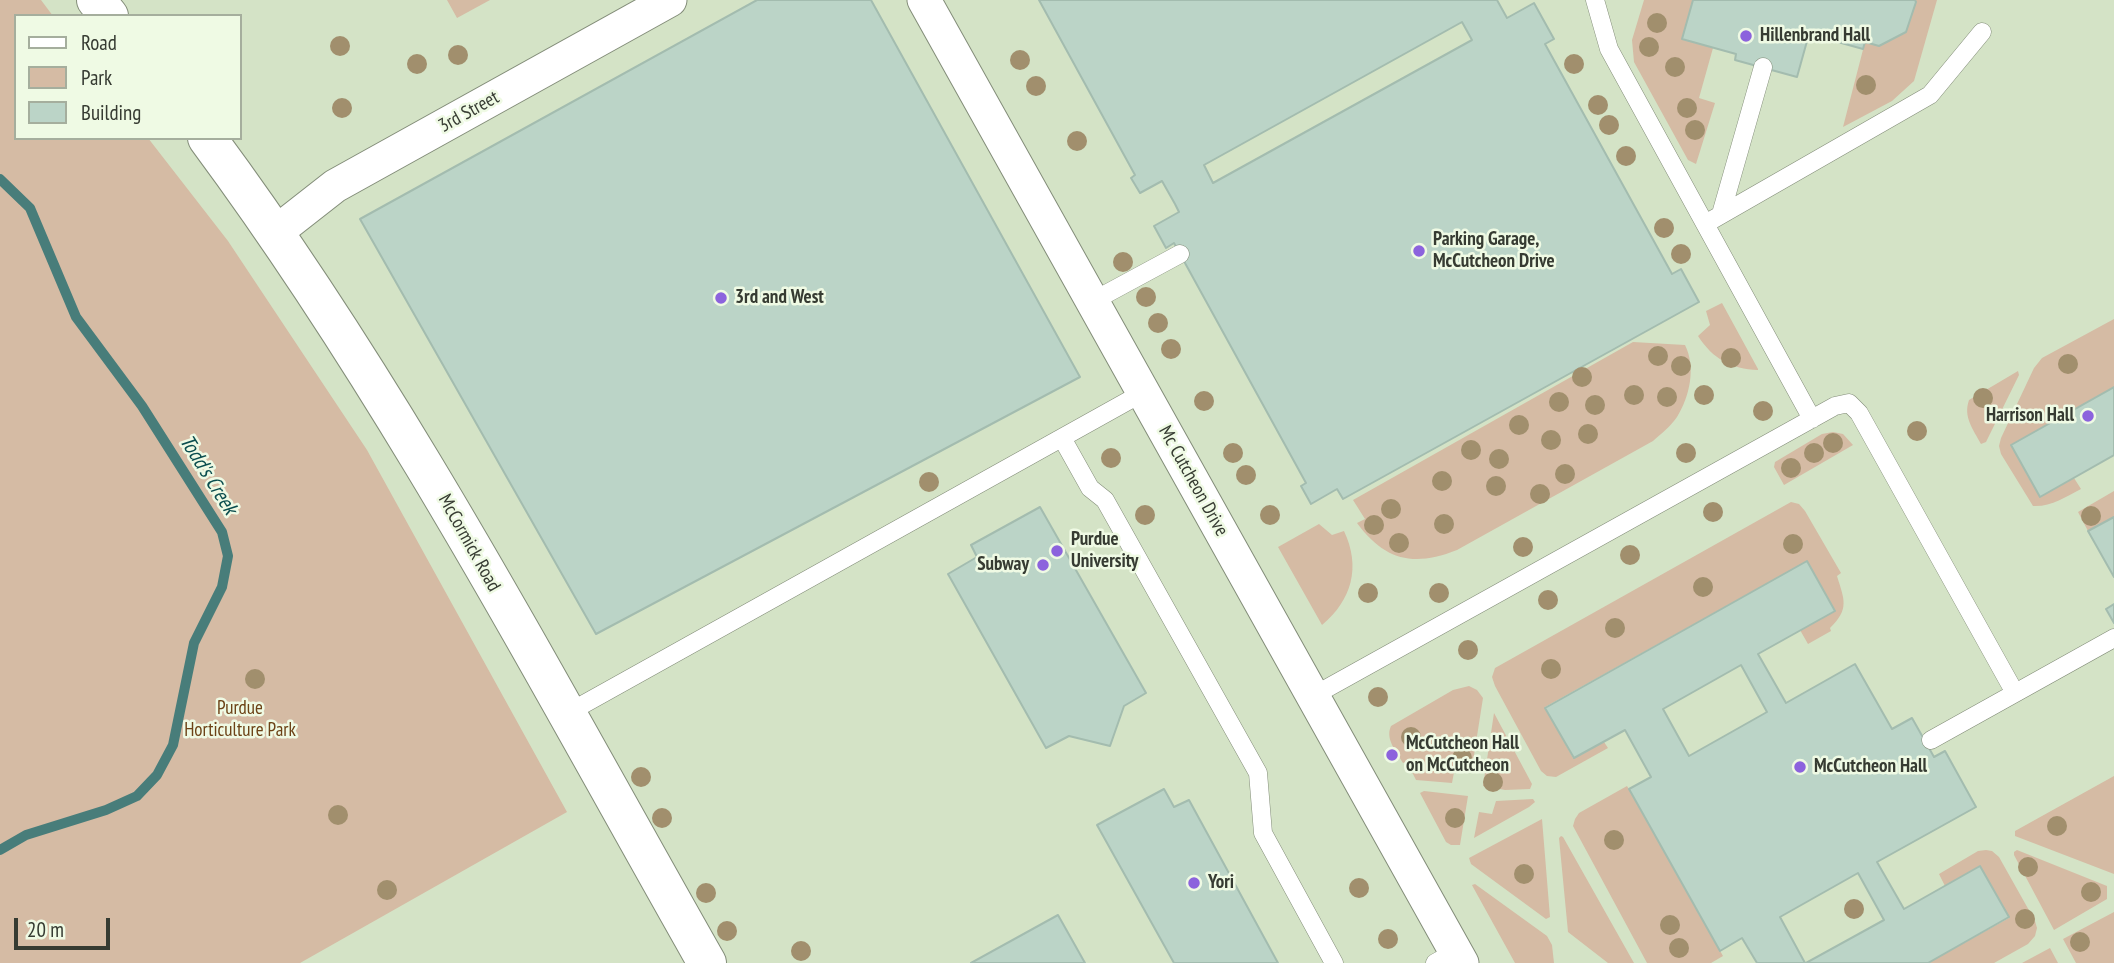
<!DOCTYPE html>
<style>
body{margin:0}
#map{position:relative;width:2114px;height:963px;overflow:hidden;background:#e1edd7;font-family:"PT Sans Narrow",sans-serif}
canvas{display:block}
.legend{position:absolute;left:14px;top:14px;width:228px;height:126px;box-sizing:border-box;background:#effae4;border:2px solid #a5ae9d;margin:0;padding:9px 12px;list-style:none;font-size:21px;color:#363b32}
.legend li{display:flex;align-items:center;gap:14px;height:35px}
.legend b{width:35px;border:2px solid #a5ae9d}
.scale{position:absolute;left:14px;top:918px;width:96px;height:32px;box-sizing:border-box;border:4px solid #363b32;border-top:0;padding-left:9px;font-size:21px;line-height:24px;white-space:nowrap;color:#363b32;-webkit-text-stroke:5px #effae4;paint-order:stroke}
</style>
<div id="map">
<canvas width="2114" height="963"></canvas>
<ul class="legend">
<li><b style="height:9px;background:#fff"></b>Road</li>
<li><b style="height:19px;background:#d5bba4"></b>Park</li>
<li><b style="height:19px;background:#bbd4c7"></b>Building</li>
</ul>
<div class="scale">20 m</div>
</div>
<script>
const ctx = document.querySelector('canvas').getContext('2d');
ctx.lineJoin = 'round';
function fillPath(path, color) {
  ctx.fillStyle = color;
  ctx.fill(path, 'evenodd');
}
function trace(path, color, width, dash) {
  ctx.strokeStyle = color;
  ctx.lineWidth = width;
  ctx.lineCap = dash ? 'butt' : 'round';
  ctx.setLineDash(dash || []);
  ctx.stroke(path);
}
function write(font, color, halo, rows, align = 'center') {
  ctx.font = font + ' "PT Sans Narrow",sans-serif';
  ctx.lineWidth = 5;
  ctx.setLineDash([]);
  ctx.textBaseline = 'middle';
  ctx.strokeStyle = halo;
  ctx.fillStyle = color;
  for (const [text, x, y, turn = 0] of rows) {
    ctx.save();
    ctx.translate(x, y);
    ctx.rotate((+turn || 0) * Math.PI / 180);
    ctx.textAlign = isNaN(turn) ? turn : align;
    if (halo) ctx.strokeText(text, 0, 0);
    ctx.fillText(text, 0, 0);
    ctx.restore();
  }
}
fillPath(new Path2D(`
 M0,0H2114V963H0ZM16,16H240V138H16Z`), '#d4e3c6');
fillPath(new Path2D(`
 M0,0H41L53,16H16V138H148L228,241L367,450L567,812L300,963H0Z
 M447,0H490L457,18Z
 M1644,0H1693L1682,39L1713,48L1699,98L1715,103L1696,164L1688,160L1634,62L1632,40Z
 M1915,0H1937L1914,81L1892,101L1843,127L1865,42L1879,46L1906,32L1916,2Z
 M1722,303L1758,369V370C1731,369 1713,359 1698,336L1710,325L1706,311Z
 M2114,319V387L2011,445L2040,497L2074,478L2081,489C2065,497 2051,507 2033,506L2001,454L1999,446L2001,438L2034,368L2042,358Z
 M1633,342L1685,345C1696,367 1690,396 1677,417C1671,426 1661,434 1653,441L1457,550C1414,567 1385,561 1357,523L1365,519L1353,500Z
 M2018,371L2019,375L1986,442L1981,444C1973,429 1963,417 1969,400Z
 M1833,432L1843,434L1853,445L1784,485L1774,467L1775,462L1822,434Z
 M2114,491V517L2088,531L2078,512Z
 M1791,502L1799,504L1805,511L1841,573L1837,576C1844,599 1850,609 1830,628L1831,631L1808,644L1800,630L1835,611L1807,561L1545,707L1573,758L1604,742L1608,748L1556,777L1547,776L1541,771L1495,686L1492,677L1495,668Z
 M1319,524L1332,535L1344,531C1361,567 1352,600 1322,625L1278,547Z
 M1469,686L1477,690L1483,698L1472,768L1455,767L1452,783L1416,780L1407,762L1403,763C1396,751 1385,739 1391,726L1453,690Z
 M1494,713L1532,784L1530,789L1505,790L1483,786Z
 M2114,776V874L2015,836V831Z
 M1627,786L1723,956L1711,963H1647L1573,826L1575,819L1579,813Z
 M1424,791L1468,796L1460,845H1451L1446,842L1420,793Z
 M1533,799L1535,802L1529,807L1474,838L1479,812L1492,814L1496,801Z
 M1542,819L1550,917L1546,919L1471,864L1469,858Z
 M1561,836L1563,837L1634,963H1608L1568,932L1559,838Z
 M1986,850L1992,851L1999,857L2035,921L2037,928L2035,936L2028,944L1994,963H1928L2009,918L1980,866L1945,886L1939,874L1978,851Z
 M2017,850L2107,886V899L2054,930L2014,855V852Z
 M1475,884L1547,936L1552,945L1554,963H1515L1473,887L1472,885Z
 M2114,912V963H2076L2063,939Z
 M2050,948L2058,963H2022Z`), '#d5bba4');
trace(new Path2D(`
 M0,179L30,208L76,317L142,406L222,532L228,556L222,587L194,643L173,745L157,775L137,796L106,810L26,835L0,850`), '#487d7a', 10);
const building = new Path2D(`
 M757,0H871L1080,377L596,634L360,219Z
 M1039,0H1497L1507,18L1534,3L1554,39L1545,44L1672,274L1681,269L1699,302L1343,499L1337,489L1311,504L1301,486L1306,483L1174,243L1166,248L1154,226L1179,212L1175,204L1162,181L1140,193L1131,178L1135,175ZM1462,22L1472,40L1213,183L1204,165Z
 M1693,0H1915L1916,2L1906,32L1879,46L1865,42L1863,49L1809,34L1797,77L1735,60L1736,54L1682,39Z
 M2114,387V455L2040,497L2011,445Z
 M1040,507L1146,693L1124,706L1110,746L1069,736L1046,748L948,574L977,557L971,545Z
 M2114,517V577L2088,531Z
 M1807,561L1835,611L1758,654L1786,703L1855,664L1892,729L1912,718L1934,757L1945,751L1976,807L1877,862L1904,909L1980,866L2009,917L1928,963H1806L1884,920L1858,873L1780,917L1805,963H1757L1742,938L1720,951L1629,789L1651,777L1625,730L1574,758L1545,708ZM1741,665L1767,712L1689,756L1663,709Z
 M2114,604V623L2106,609Z
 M1164,789L1174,807L1189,800L1278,963H1174L1097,825Z
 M1058,915L1085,963H971Z`);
fillPath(building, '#bbd4c7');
trace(building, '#a3bcaf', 2);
const service = new Path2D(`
 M1595,0L1609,49L1812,419
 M1721,214L1763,67
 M1705,224L1930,95L1982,32
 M1093,301L1180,254
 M1062,438L1090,488L1105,500L1258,773L1263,833L1334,963
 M1313,696L1835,406L1849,403L1859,413L2015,693
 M566,714L1144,392
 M1931,740L2114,638
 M1435,963L1455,952`);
const minor = new Path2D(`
 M924,0L1462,963
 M275,233L335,186L670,0`);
const tertiary = new Path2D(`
 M96,0L109,16
 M207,138C399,397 548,683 707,963`);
trace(service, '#838d79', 19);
trace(minor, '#838d79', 35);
trace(tertiary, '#838d79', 40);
trace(service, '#fff', 18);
trace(minor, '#fff', 33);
trace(tertiary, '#fff', 38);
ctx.fillStyle = '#a18f6d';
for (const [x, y] of [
 [1657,23],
 [340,46],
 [1649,47],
 [458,55],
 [1020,60],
 [417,64],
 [1574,64],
 [1675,67],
 [1866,85],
 [1036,86],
 [1598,105],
 [342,108],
 [1687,108],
 [1609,125],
 [1695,130],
 [1077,141],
 [1626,156],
 [1664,228],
 [1681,254],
 [1123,262],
 [1146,297],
 [1158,323],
 [1171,349],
 [1658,356],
 [1731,358],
 [2068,364],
 [1681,366],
 [1582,377],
 [1634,395],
 [1704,395],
 [1667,397],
 [1983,398],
 [1204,401],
 [1559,402],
 [1595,405],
 [1763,411],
 [1519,425],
 [1917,431],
 [1588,434],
 [1551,440],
 [1833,443],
 [1471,450],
 [1233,453],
 [1686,453],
 [1814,453],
 [1111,458],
 [1499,459],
 [1791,468],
 [1565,474],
 [1246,475],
 [1442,481],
 [929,482],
 [1496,486],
 [1540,494],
 [1391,509],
 [1713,512],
 [1145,515],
 [1270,515],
 [2091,516],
 [1444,524],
 [1374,525],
 [1399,543],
 [1793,544],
 [1523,547],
 [1630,555],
 [1703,587],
 [1368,593],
 [1439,593],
 [1548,600],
 [1615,628],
 [1468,650],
 [1551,669],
 [255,679],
 [1378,697],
 [1411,737],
 [1462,758],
 [641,777],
 [1493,782],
 [338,815],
 [662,818],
 [1455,818],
 [2057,826],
 [1614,840],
 [2028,867],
 [1524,874],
 [1359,888],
 [387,890],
 [2091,892],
 [706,893],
 [1854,909],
 [2025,919],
 [1670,925],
 [727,931],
 [1388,939],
 [2080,942],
 [1679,948],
 [801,951]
]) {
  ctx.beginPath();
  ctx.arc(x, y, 10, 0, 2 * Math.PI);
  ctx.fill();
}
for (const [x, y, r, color] of [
 [1746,36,7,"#8c63dd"],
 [1419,251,7,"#8c63dd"],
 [721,298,7,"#8c63dd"],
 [2088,416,7,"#8c63dd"],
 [1057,551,7,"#8c63dd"],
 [1043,565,7,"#8c63dd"],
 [1392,755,7,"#8c63dd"],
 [1800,767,7,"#8c63dd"],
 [1194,883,7,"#8c63dd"]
]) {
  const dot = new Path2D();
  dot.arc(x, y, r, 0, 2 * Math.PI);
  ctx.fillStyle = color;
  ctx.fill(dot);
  trace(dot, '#effae4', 2.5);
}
write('bold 19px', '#363b32', '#effae4', [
 ["Hillenbrand Hall",1760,36],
 ["Parking Garage,",1433,240],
 ["McCutcheon Drive",1433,262],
 ["3rd and West",735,298],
 ["Harrison Hall",2074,416,"right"],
 ["Purdue",1071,540],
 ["University",1071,562],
 ["Subway",1029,565,"right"],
 ["McCutcheon Hall",1406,744],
 ["on McCutcheon",1406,766],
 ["McCutcheon Hall",1814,767],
 ["Yori",1208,883]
], 'left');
write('19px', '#363b32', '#effae4', [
 ["3rd Street",469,112,-29],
 ["Mc Cutcheon Drive",1193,481,61],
 ["McCormick Road",469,543,61]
]);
write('19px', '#6c4216', '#effae4', [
 ["Purdue",240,709],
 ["Horticulture Park",240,731]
]);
write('italic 21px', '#0a4d4e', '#effae4', [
 ["Todd's Creek",208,475,58]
]);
</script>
